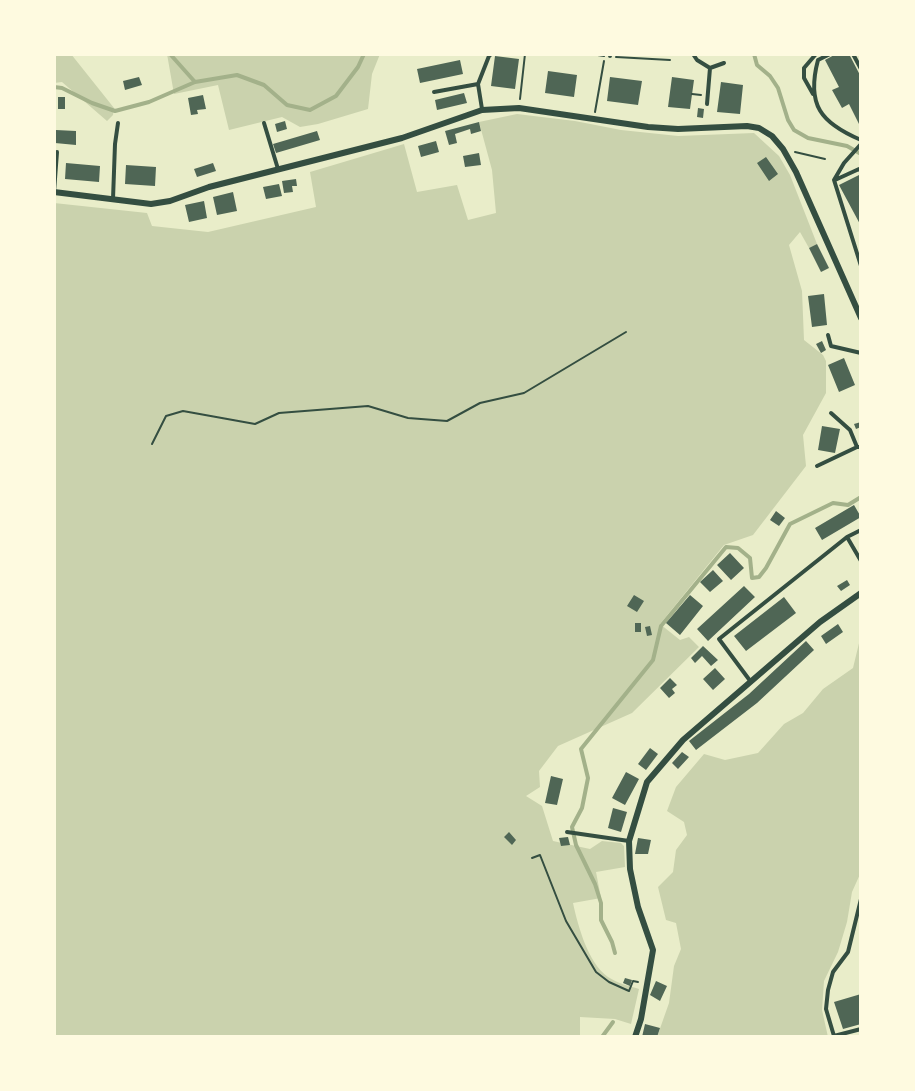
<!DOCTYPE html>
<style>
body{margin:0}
#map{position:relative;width:915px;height:1091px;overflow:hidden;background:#e9edc9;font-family:"Work Sans",sans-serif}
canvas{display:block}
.frame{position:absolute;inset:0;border:56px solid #fefae0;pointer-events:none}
</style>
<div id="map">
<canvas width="915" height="1091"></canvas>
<div class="frame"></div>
</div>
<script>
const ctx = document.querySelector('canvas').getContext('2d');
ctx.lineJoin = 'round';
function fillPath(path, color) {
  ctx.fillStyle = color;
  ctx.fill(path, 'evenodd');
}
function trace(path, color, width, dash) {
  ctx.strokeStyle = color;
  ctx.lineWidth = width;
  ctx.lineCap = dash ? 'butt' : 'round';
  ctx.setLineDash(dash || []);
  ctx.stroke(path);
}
fillPath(new Path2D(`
 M54,54H71L114,108L113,115L107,121L62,82L54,83Z
 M167,54H380L372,74L368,109L318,124L300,127L282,117L229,130L218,85L174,94Z
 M517,114L575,121L621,130L678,136L754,133L779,156L790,175L817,244L809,248L800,232L789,245L802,291L804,340L823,355L826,361V393L803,435L806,466L753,535L724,545L660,624L680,640L689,637L699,647L632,713L558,746L539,771L540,787L526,796L542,806L553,841L590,849L602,841L621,843L624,846L625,867L596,872L601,898L573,903C578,926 588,963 608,977C617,983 629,986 639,989L631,1024L615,1019L580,1017V1037H54V203L147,213L152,226L208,232L316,207L310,172L404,144L417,192L457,185L468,220L496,213L492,170L479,122Z
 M861,635V872L852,892L847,922L838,952L824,981L822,1010L828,1037H657L669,1003L674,966L681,949L676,923L666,920L658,887L673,872L676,850L687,835L684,822L667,811L676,787L704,754L725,760L758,753L784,724L803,713L823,689L853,668Z`), '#cad2ad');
trace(new Path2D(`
 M170,54L195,82
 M754,54L757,65L770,76L778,88L788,120L794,130L808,138L847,146L861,154
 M54,87L62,88L92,103L115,111L149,102L195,82L237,75L264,85L287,105L310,110L336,96L358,67L364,54
 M615,953L612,942L601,920V903L595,884L576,845L572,827L582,808L588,778L581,749L653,660L661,626L726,547L738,548L750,558L752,578L759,577L766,568L790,524L833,503L848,505L861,497
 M602,1037L613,1022`), '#a3b18a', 4);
fillPath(new Path2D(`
 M836,54H849L861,77V128L849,104L842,108L832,90L839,87L825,60Z
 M495,56L519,59L515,89L491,86Z
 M460,60L463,74L420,83L417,69Z
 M548,71L577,75L574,97L545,93Z
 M139,77L142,85L125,90L123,81Z
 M610,77L642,81L638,105L607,101Z
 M672,77L694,80L690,109L668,107Z
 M721,82L743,85L740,114L717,112Z
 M464,93L467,103L437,110L435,100Z
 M203,95L206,109L197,110L198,114L191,115L188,98Z
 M58,97H65V109H58Z
 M698,108L704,109L703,118L697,117Z
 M285,121L287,129L277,132L275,124Z
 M479,122L481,131L471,134L470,129L455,134L457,143L449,145L445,131Z
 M56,130L76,131V145L55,143Z
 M317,131L320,140L276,153L273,144Z
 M436,141L439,152L421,157L418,146Z
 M479,153L481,165L465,167L463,156Z
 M766,157L778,174L769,181L757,163Z
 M66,163L100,166L99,182L65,179Z
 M213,163L216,171L197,177L194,169Z
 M126,165L156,167L155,186L125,184Z
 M861,174V226L839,185Z
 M296,179L297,186H292L293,192L284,193L282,181Z
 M279,184L282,196L266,199L263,187Z
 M233,192L237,211L217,215L213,197Z
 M204,201L207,218L189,222L185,205Z
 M817,244L829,268L821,272L809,248Z
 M824,294L827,325L812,327L808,296Z
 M822,341L826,350L821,353L816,344Z
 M844,358L855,385L839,392L828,365Z
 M861,422V427L856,429L854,424Z
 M822,426L840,429L835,453L818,450Z
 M854,505L861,517L822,540L815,528Z
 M776,511L785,518L779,526L770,520Z
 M730,553L744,568L731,580L717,565Z
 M713,570L723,581L710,592L700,582Z
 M847,580L850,585L841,591L837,586Z
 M744,586L755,597L708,641L697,629Z
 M634,595L644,601L637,612L627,606Z
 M690,595L703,606L680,635L666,623Z
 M784,597L796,613L746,651L734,636Z
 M635,623H641V632H635Z
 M838,624L843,632L826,644L821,636Z
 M650,626L652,635L647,636L645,627Z
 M806,641L814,650L757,703L696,750L689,741L749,694Z
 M703,646L718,660L711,666L702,656L695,663L691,658Z
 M715,668L725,679L713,690L703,679Z
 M670,678L677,685L672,689L675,693L669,698L660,688Z
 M650,748L658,754L646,770L638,764Z
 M682,752L689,757L678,769L672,763Z
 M626,772L639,779L625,805L612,798Z
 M551,776L563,779L557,805L545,803Z
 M613,808L627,812L621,832L608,828Z
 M509,832L516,840L512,845L504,837Z
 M568,837L570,845L561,846L559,838Z
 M638,838L651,840L648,854H635Z
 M625,978L632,980L630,986L623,983Z
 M656,981L667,986L660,1001L650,995Z
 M861,994V1024L843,1029L834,1002Z
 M645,1024L660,1028L657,1037H642Z`), '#4f6655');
trace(new Path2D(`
 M591,54L604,56
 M616,57L670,60
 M692,94L701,95
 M520,99L525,54
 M595,112L604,61
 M795,152L825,159
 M152,444L166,416L183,411L255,424L279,413L368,406L408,418L447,421L480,403L524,393L626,332
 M532,858L540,855L566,921L596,972L609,982L629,991L633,981L638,982`), '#344e41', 2);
trace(new Path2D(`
 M693,54L697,60L710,68L707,104
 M830,54L818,60C806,105 821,123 861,140
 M853,54L861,69
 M610,56V54
 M710,68L724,63
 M434,92L478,84
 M813,94L804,78V68L816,54
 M482,109L478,84L489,56L491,54
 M264,123L278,169
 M861,144L844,163L834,180L861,266
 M835,180L859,169L861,171
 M54,192L57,152
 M113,199L115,144L118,123
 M828,335L831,346L861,353
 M831,413L850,430L857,447
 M817,466L857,447H861
 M847,537L861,561
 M751,682L719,639L847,537L861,530
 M567,832L629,841
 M861,899L848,952L833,972L828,990L826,1009L834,1036L861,1029`), '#344e41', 4);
trace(new Path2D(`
 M54,192L151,204L170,201L209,187L402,138L482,110L519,108L648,127L678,129L747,126L759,128L772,136L783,149L796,172L861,318
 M635,1037L641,1019L653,950L638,907L630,869L629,841L647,782L683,740L820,622L861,593`), '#344e41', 6);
</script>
